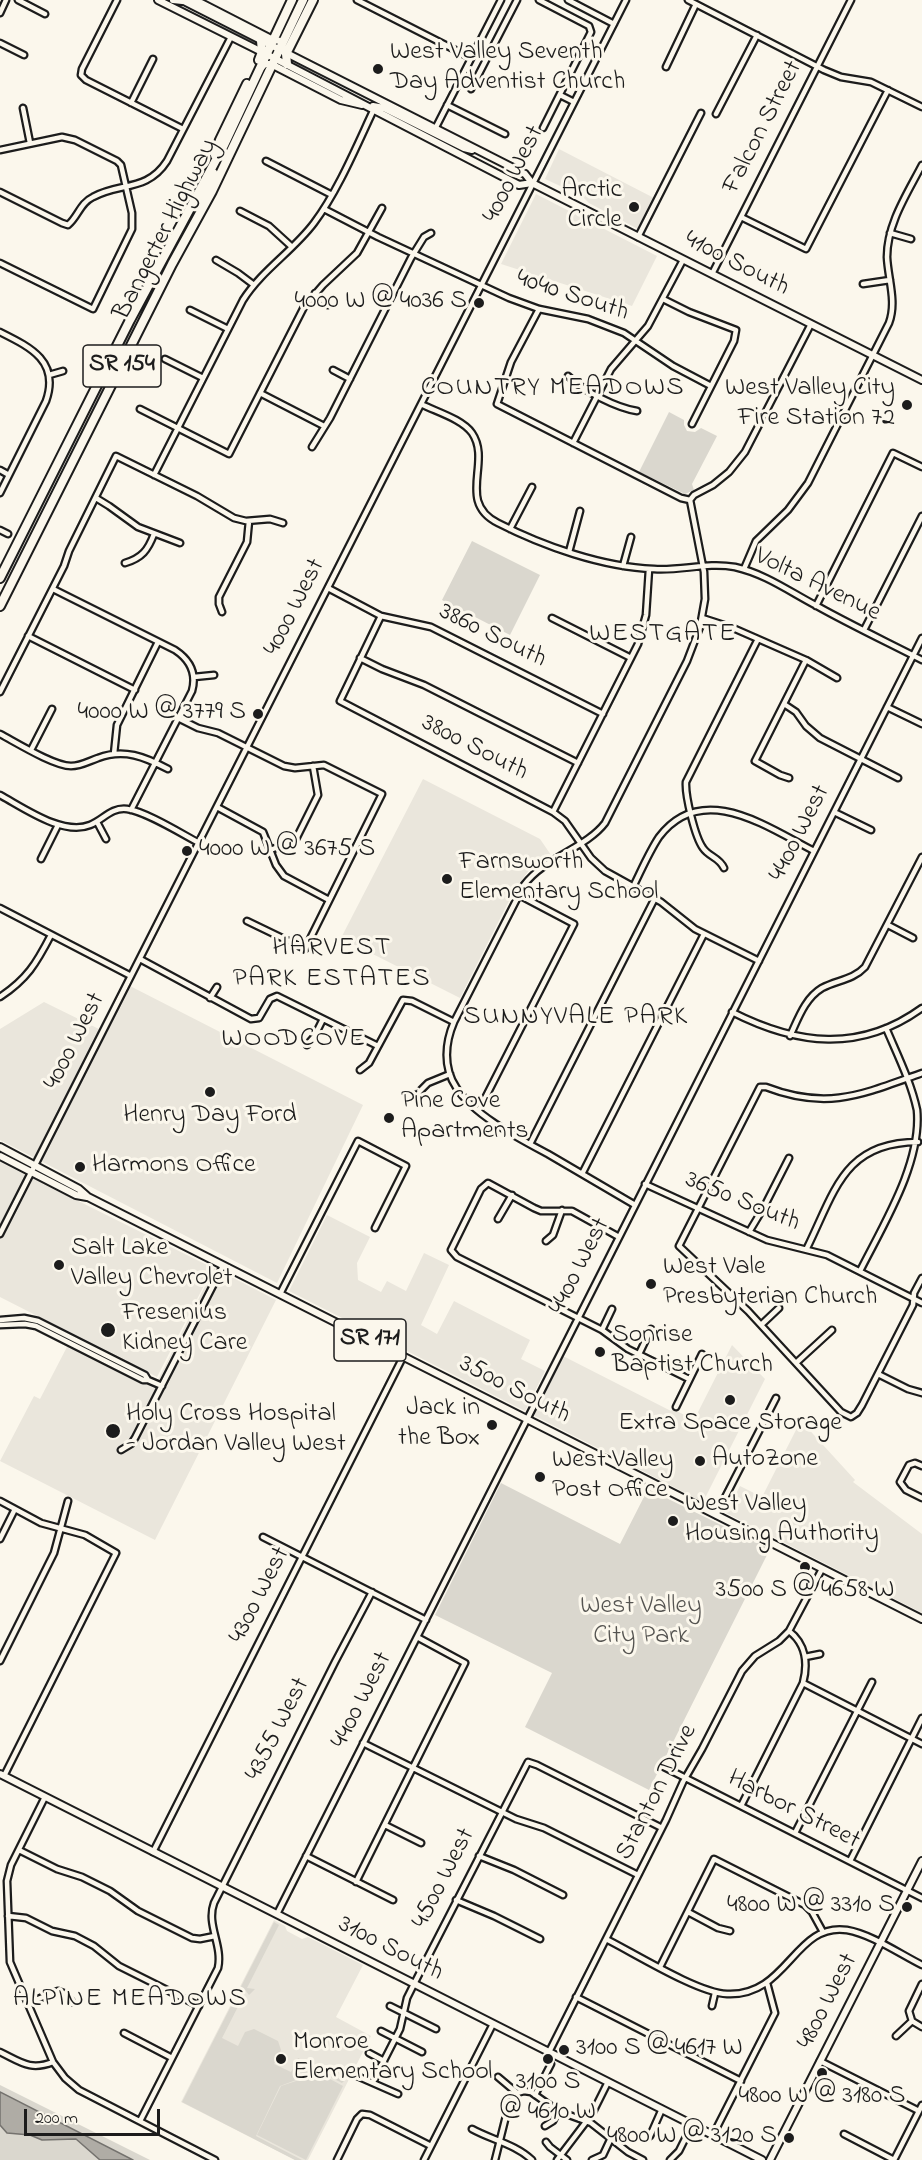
<!DOCTYPE html>
<style>
body{margin:0}
#map{position:relative;width:922px;height:2160px;overflow:hidden;background:#fbf7ec;font-family:"Indie Flower",sans-serif}
canvas{display:block}
.scale{position:absolute;left:24px;top:2109px;width:136px;height:27px;box-sizing:border-box;border:3px solid #1c1c1c;border-top:0;padding-left:8px;font-size:18px;line-height:21px;white-space:nowrap;color:#1c1c1c;-webkit-text-stroke:4px #fbf7ec;paint-order:stroke}
</style>
<div id="map">
<canvas width="922" height="2160"></canvas>
<div class="scale">200 m</div>
</div>
<script>
const ctx = document.querySelector('canvas').getContext('2d');
ctx.lineJoin = 'round';
function fillPath(path, color) {
  ctx.fillStyle = color;
  ctx.fill(path, 'evenodd');
}
function trace(path, color, width, dash) {
  ctx.strokeStyle = color;
  ctx.lineWidth = width;
  ctx.lineCap = dash ? 'butt' : 'round';
  ctx.setLineDash(dash || []);
  ctx.stroke(path);
}
function write(font, color, halo, rows, align = 'center') {
  ctx.font = font + ' "Indie Flower",sans-serif';
  ctx.lineWidth = 6;
  ctx.setLineDash([]);
  ctx.textBaseline = 'middle';
  ctx.strokeStyle = halo;
  ctx.fillStyle = color;
  for (const [text, x, y, turn = 0] of rows) {
    ctx.save();
    ctx.translate(x, y);
    ctx.rotate((+turn || 0) * Math.PI / 180);
    ctx.textAlign = isNaN(turn) ? turn : align;
    if (halo) ctx.strokeText(text, 0, 0);
    ctx.fillText(text, 0, 0);
    ctx.restore();
  }
}
fillPath(new Path2D(`
 M559,149L654,198L638,229L589,203L582,196L545,179Z
 M536,194L657,256L632,306L501,264Z
 M423,779L540,839L551,855L530,869L515,889L460,998L341,938Z
 M130,986L363,1105L277,1283L0,1140V1029L44,1002L107,1033Z
 M0,1162L213,1268L157,1377L0,1297Z
 M327,1215L370,1237L357,1263L358,1280L381,1292L387,1281L406,1291L424,1253L449,1265L421,1325L437,1334L454,1301L530,1340L521,1359L545,1371L525,1411L289,1291Z
 M214,1268L276,1300L155,1540L0,1461L34,1396L40,1399L68,1345L154,1388Z
 M732,1345L765,1379L703,1502L535,1416V1412L563,1356L671,1411L673,1409L694,1420Z
 M803,1423L855,1480L853,1482L922,1534V1613L726,1513L740,1486L762,1497L797,1428Z
 M274,1920L285,1926L287,1931L302,1939L308,1937L363,1965L336,2017L371,2036L308,2160H295L181,2102Z`), '#eae6dc');
fillPath(new Path2D(`
 M669,412L684,420V425L687,431L695,432L701,428L717,436L692,484L694,490L685,494L639,472Z
 M472,541L540,575L510,635L442,600Z
 M501,1483L620,1544L648,1489L770,1549L649,1790L525,1727L552,1673L435,1615Z
 M274,1922L279,1925L247,1988L255,1989L249,1995L246,1991L222,2038L238,2046L245,2032L254,2029L278,2041L281,2050L274,2064L291,2072L298,2058L344,2081L342,2083L305,2064L296,2080L280,2086L256,2136L302,2160H295L182,2102Z
 M304,2066H306L343,2086L306,2160L257,2135L281,2086L296,2081Z
 M0,2085L150,2160H0Z`), '#dad7ce');
const water = new Path2D(`
 M0,2092L133,2160H100L76,2139L42,2140L30,2135L7,2133L0,2125Z`);
fillPath(water, '#afaca5');
trace(water, '#74726e', 1.5);
const minor = new Path2D(`
 M18,0L45,14
 M117,0L82,69L81,75L86,80L183,129
 M357,0L471,58
 M539,0L589,26L591,32L543,128
 M568,0L614,24
 M688,0L824,70L841,77L871,82L922,107
 M0,13L6,0
 M0,43L24,55
 M666,67L696,4
 M471,89L517,0
 M560,95L574,102
 M131,103L153,59
 M447,105L505,134
 M23,108L30,143
 M716,114L757,35
 M435,129L501,0
 M0,150L62,137L75,140L117,161L121,165L132,213V229L93,309L0,263
 M266,161L332,195
 M0,192L62,223L68,225C78,217 80,203 93,197C120,182 147,192 167,161L231,37
 M324,209L378,237L509,298L539,309L588,319L624,333L673,366L711,386
 M240,211L269,226L292,247
 M741,217L806,249L888,90
 M890,233L911,239
 M638,237L701,113
 M216,260L238,273L254,285
 M712,274L851,0
 M863,284L890,280
 M315,293L328,305
 M663,299L689,312L736,330L734,341L692,424
 M539,309L511,362L497,404L681,498L690,500
 M190,310L228,329
 M0,332C30,347 60,361 46,401L0,493
 M165,359L203,378
 M333,370L350,379
 M49,375L63,371
 M568,376C583,391 617,408 637,411
 M260,393L324,426
 M421,404C437,412 462,419 472,433C492,462 456,502 498,523C543,546 602,567 654,569C681,571 707,562 735,567C766,574 790,592 817,606C851,625 887,642 922,660
 M140,409L229,454L304,307L323,285L357,253L382,208
 M573,443L611,369L648,326L683,260
 M312,447L330,418L411,258L424,237L431,233
 M0,470L9,475
 M154,475L243,300C262,270 293,251 314,223C338,191 357,145 374,109
 M96,498L109,506L138,527L180,543
 M690,500L694,495L713,485L729,472L745,452L811,324
 M510,529L532,487
 M0,530L8,534
 M569,552L580,511
 M125,563C142,558 148,550 154,534
 M623,566L631,537
 M744,569L756,541L788,510L808,483L889,323C897,302 888,279 887,257C887,224 907,194 922,165
 M328,588L381,616L431,627L603,714
 M53,589L175,650C190,660 197,673 192,691L131,810
 M816,606L893,453L922,467
 M222,612L219,604V597L247,542L249,521
 M381,616L340,701L553,812L565,821L591,858L605,871L661,902L695,929L759,961
 M552,618L631,658
 M702,618L733,628L806,660L837,678
 M864,630L922,516
 M28,636L135,690
 M360,658L382,669L424,685L578,763
 M194,677L214,675
 M0,692L64,566L69,551L116,456L197,496L234,518L246,521L270,519L283,523
 M784,704L796,712L806,726L820,738L898,778
 M887,707L922,724
 M178,718L198,728L218,733L284,766L295,768L324,765L382,794L305,949L247,921
 M0,734C17,743 54,766 71,766C81,766 89,761 98,758C124,748 145,757 168,769
 M31,750L52,709
 M114,754L117,725L158,642
 M789,778L780,775L755,761L806,660
 M0,795C24,808 63,836 90,825C103,820 111,807 127,809C145,811 182,834 199,843
 M217,807L263,832L276,865L284,876L329,900
 M553,812L638,644L646,615L649,569
 M834,812L871,830
 M97,822L106,839
 M270,850L295,841L318,795L313,766
 M41,859L58,825
 M724,868C719,857 709,857 703,848C695,837 685,796 686,782L758,639
 M633,887C641,871 649,852 659,837C702,780 767,827 814,851
 M0,908L131,976
 M888,925L913,938
 M140,959L251,1019L259,1018L270,999L277,996L378,1046
 M0,997C27,979 36,964 51,935
 M210,998L217,987
 M732,1012C797,1045 860,1053 922,1008
 M790,1036C798,1019 805,998 822,988C837,980 853,980 865,967L922,857
 M307,1045L314,1037L323,1019
 M360,1070L369,1063L403,1000L412,1001L454,1022
 M922,1073C863,1094 828,1111 766,1087H760L679,1246L748,1311L841,1412L851,1417L857,1413L862,1405L913,1305L914,1293L922,1278
 M417,1094L428,1083L450,1074
 M479,1110L574,924L519,895
 M530,1144L655,898
 M582,1174L704,934
 M645,1184L767,1240L827,1255L922,1303
 M635,1205C606,1188 577,1171 548,1154C520,1139 473,1115 456,1087C443,1067 445,1043 454,1022L524,885C545,857 586,848 605,823L687,661L700,627L705,599L704,572L690,500
 M498,1219L512,1195
 M749,1232L764,1207L789,1158
 M0,1234L626,0
 M619,1237L572,1211H541L534,1208L488,1183L481,1189L451,1250L457,1257L602,1330L628,1349L689,1379
 M546,1241L553,1235L562,1210
 M807,1248C835,1191 844,1142 918,1142
 M860,1271C883,1225 922,1163 917,1110C911,1082 897,1054 886,1028
 M280,1294L358,1141L406,1166L375,1228
 M0,1320L24,1318L38,1321L145,1375L148,1380
 M0,1325L25,1324L36,1326L143,1380H148L162,1386
 M761,1325L779,1308
 M602,1330L612,1309
 M639,1354L651,1329
 M796,1363L832,1330
 M878,1374L908,1389L922,1393
 M676,1407L702,1354
 M121,1450L131,1444L135,1438L223,1266
 M922,1466L915,1463L909,1465L900,1482L906,1490L922,1498
 M0,1501L41,1523L85,1535L116,1553L4,1776
 M716,1515L776,1398
 M263,1537L426,1620
 M0,1539L15,1509
 M805,1657L820,1654
 M0,1661L54,1553L68,1501
 M803,1683L922,1744
 M363,1743L516,1819L544,1828L638,1875
 M662,1766L922,1898
 M45,1797L11,1865L7,1881L10,1962L53,2062L65,2078L79,2090L215,2160
 M741,1806L803,1683C808,1664 806,1644 789,1631
 M385,1825L421,1843
 M795,1833L872,1682
 M19,1850L57,1869L82,1877L110,1891L138,1911L192,1938L200,1939L215,1936
 M153,1852L403,1357
 M306,1856L393,1900
 M479,1856L514,1870L563,1895
 M850,1861L922,1718
 M356,1882L465,1663L417,1637
 M456,1900L494,1916L540,1939
 M688,1912L718,1928L730,1931
 M277,1914L922,638
 M8,1916L26,1918L52,1931L75,1936L94,1946L119,1966L199,2006
 M606,1939C634,1953 698,1993 727,1994C788,1997 794,1922 847,1930C871,1934 900,1954 922,1965
 M660,1967L714,1859L805,1905L812,1912L823,1932
 M576,1997L741,2081
 M28,2003L58,1991L66,1994L72,2002
 M390,2006L436,2029
 M712,2006L715,1993
 M912,2021L922,2027
 M381,2031L422,2052
 M124,2033L172,2058
 M896,2036L912,2021L909,2011L922,1984
 M0,2052C21,2062 30,2071 53,2062
 M549,2052L666,1820L683,1782L702,1749L742,1671L755,1656L779,1641L789,1631L822,1569
 M369,2053L384,2061
 M820,2061L919,2111
 M357,2076L398,2094
 M498,2077L517,2093
 M373,2082L400,2029L407,1998L414,1984L528,1762L537,1765L662,1828
 M535,2095L551,2064
 M140,2121L218,1968C223,1945 206,1925 214,1903L335,1662L372,1592
 M545,2126L553,2121L558,2111
 M472,2129C492,2140 515,2144 532,2160
 M844,2134L894,2160
 M713,2135L775,2013L767,1983
 M650,2136L662,2109
 M546,2142L550,2147L567,2160
 M337,2160L357,2119L362,2114L370,2115L431,2146
 M424,2160L493,2024
 M495,2160L509,2104L517,2093L524,2091L531,2092L558,2111L591,2123L628,2152L643,2160
 M557,2160L592,2114L608,2082
 M592,2160L603,2155L611,2138
 M670,2160L679,2151L692,2125
 M894,2160L922,2105`);
const major = new Path2D(`
 M158,0L274,58L519,185L532,183
 M173,0L201,3L273,40L281,41
 M182,0L525,174L532,183L922,380
 M261,68L265,64H271L341,100L362,105
 M373,106L384,108L464,148L472,150
 M0,1147L79,1189L88,1197L922,1619
 M0,1156L76,1195L87,1197
 M0,1774L762,2160
 M770,2160L922,1861`);
const highway = new Path2D(`
 M259,60L262,52L261,41
 M287,64L286,54L313,0
 M215,155L220,140L247,84
 M201,200L213,173
 M0,578L130,320L224,145L292,0
 M0,606L172,264L212,191L303,0`);
trace(minor, '#1c1c1c', 9);
trace(major, '#1c1c1c', 10);
trace(highway, '#1c1c1c', 12);
trace(minor, '#fbf7ec', 4.5);
trace(major, '#fbf7ec', 6);
trace(highway, '#fbf7ec', 8);
for (const [x, y, r, color] of [
 [378,69,6,"#1c1c1c"],
 [634,207,6,"#1c1c1c"],
 [479,303,6,"#1c1c1c"],
 [907,405,6,"#1c1c1c"],
 [258,714,6,"#1c1c1c"],
 [187,851,6,"#1c1c1c"],
 [447,879,6,"#1c1c1c"],
 [210,1092,6,"#1c1c1c"],
 [389,1118,6,"#1c1c1c"],
 [80,1167,6,"#1c1c1c"],
 [59,1265,6,"#1c1c1c"],
 [651,1284,6,"#1c1c1c"],
 [108,1330,8,"#1c1c1c"],
 [600,1352,6,"#1c1c1c"],
 [730,1400,6,"#1c1c1c"],
 [492,1425,6,"#1c1c1c"],
 [113,1431,8,"#1c1c1c"],
 [700,1461,6,"#1c1c1c"],
 [540,1477,6,"#1c1c1c"],
 [673,1521,6,"#1c1c1c"],
 [805,1567,6,"#1c1c1c"],
 [907,1907,6,"#1c1c1c"],
 [564,2050,6,"#1c1c1c"],
 [281,2059,6,"#1c1c1c"],
 [548,2059,6,"#1c1c1c"],
 [822,2073,6,"#1c1c1c"],
 [789,2138,6,"#1c1c1c"]
]) {
  const dot = new Path2D();
  dot.arc(x, y, r, 0, 2 * Math.PI);
  ctx.fillStyle = color;
  ctx.fill(dot);
  trace(dot, '#fbf7ec', 2);
}
for (const [x, y, w] of [
 [122,366,78],
 [370,1340,72]
]) {
  const box = new Path2D();
  box.roundRect(x - w / 2, y - 21, w, 42, 4.5);
  ctx.fillStyle = '#fbf7ec';
  ctx.fill(box);
  trace(box, '#1c1c1c', 1.5);
}
write('bold 24px', '#1c1c1c', null, [
 ["SR 154",122,366],
 ["SR 171",370,1340]
]);
write('26px', '#1c1c1c', '#fbf7ec', [
 ["West Valley Seventh",390,54],
 ["Day Adventist Church",390,84],
 ["Arctic",622,192,"right"],
 ["Circle",622,222,"right"],
 ["4000 W @ 4036 S",467,303,"right"],
 ["West Valley City",895,390,"right"],
 ["Fire Station 72",895,420,"right"],
 ["4000 W @ 3779 S",246,714,"right"],
 ["4000 W @ 3675 S",199,851],
 ["Farnsworth",459,864],
 ["Elementary School",459,894],
 ["Pine Cove",401,1103],
 ["Apartments",401,1133],
 ["Henry Day Ford",210,1117,"center"],
 ["Harmons Office",92,1167],
 ["Salt Lake",71,1250],
 ["Valley Chevrolet",71,1280],
 ["West Vale",663,1269],
 ["Presbyterian Church",663,1299],
 ["Fresenius",122,1315],
 ["Kidney Care",122,1345],
 ["Sonrise",612,1337],
 ["Baptist Church",612,1367],
 ["Jack in",480,1410,"right"],
 ["the Box",480,1440,"right"],
 ["Holy Cross Hospital",126,1416],
 ["- Jordan Valley West",126,1446],
 ["Extra Space Storage",730,1425,"center"],
 ["AutoZone",712,1461],
 ["West Valley",552,1462],
 ["Post Office",552,1492],
 ["West Valley",685,1506],
 ["Housing Authority",685,1536],
 ["3500 S @ 4658 W",805,1592,"center"],
 ["4800 W @ 3310 S",895,1907,"right"],
 ["Monroe",293,2044],
 ["Elementary School",293,2074],
 ["3100 S @ 4617 W",576,2050],
 ["3100 S",548,2084,"center"],
 ["@ 4610 W",548,2114,"center"],
 ["4800 W @ 3180 S",822,2098,"center"],
 ["4800 W @ 3120 S",777,2138,"right"]
], 'left');
write('26px', '#1c1c1c', '#fbf7ec', [
 ["Falcon Street",764,128,-63],
 ["4000 West",515,175,-63],
 ["Bangerter Highway",167,230,-63],
 ["4100 South",736,265,27],
 ["4040 South",572,297,18],
 ["Volta Avenue",817,586,26],
 ["4000 West",296,608,-63],
 ["3860 South",492,637,26],
 ["3800 South",474,749,27],
 ["4400 West",801,834,-63],
 ["4000 West",76,1042,-63],
 ["3650 South",742,1203,22],
 ["4400 West",581,1267,-63],
 ["3500 South",514,1391,27],
 ["4300 West",261,1596,-63],
 ["4400 West",363,1701,-63],
 ["4355 West",279,1730,-63],
 ["Stanton Drive",658,1793,-63],
 ["Harbor Street",793,1811,27],
 ["4500 West",445,1879,-63],
 ["3100 South",390,1950,27],
 ["4800 West",829,2002,-63]
]);
write('26px', '#555451', '#fbf7ec', [
 ["West Valley",641,1608],
 ["City Park",641,1638]
]);
ctx.letterSpacing = '1.5px';
write('27px', '#1c1c1c', '#fbf7ec', [
 ["COUNTRY MEADOWS",553,390],
 ["WESTGATE",663,636],
 ["HARVEST",332,950],
 ["PARK ESTATES",332,981],
 ["SUNNYVALE PARK",576,1019],
 ["WOODCOVE",294,1041],
 ["ALPINE MEADOWS",130,2001]
]);
ctx.letterSpacing = '0px';
</script>
